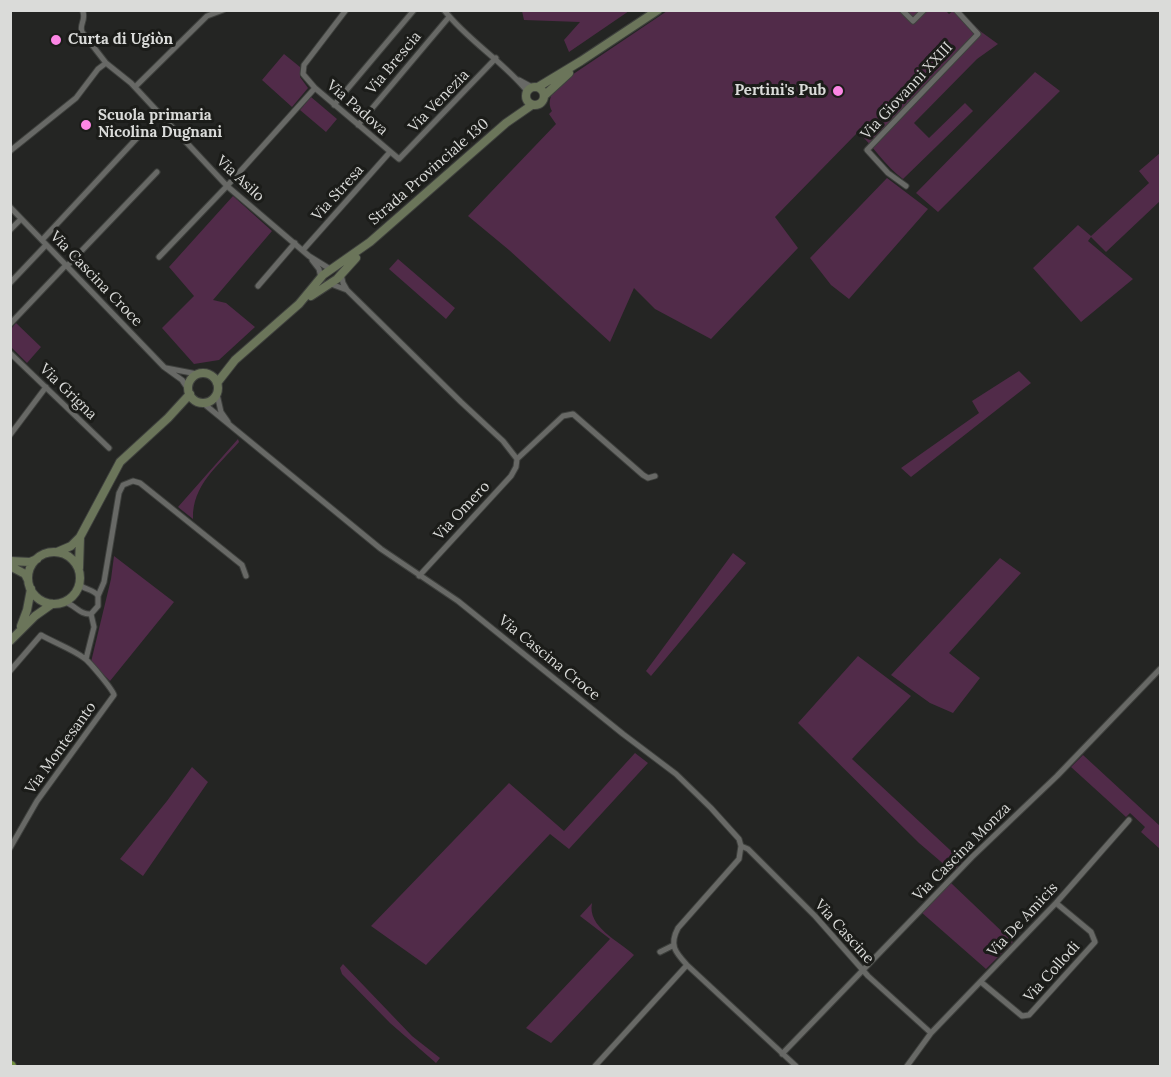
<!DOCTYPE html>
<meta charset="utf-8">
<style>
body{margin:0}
#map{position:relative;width:1171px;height:1077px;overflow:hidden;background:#242523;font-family:Lora,serif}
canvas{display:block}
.frame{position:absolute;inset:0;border:12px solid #dadbd9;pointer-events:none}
</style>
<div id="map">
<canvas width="1171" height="1077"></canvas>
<div class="frame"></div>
</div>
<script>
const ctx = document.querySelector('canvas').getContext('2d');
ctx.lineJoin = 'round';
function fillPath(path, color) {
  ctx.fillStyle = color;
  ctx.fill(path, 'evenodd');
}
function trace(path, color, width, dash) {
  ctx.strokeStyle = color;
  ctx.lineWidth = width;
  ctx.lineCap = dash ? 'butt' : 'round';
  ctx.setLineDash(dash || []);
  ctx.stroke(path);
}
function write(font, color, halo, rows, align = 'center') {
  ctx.font = font + ' Lora,serif';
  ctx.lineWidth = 6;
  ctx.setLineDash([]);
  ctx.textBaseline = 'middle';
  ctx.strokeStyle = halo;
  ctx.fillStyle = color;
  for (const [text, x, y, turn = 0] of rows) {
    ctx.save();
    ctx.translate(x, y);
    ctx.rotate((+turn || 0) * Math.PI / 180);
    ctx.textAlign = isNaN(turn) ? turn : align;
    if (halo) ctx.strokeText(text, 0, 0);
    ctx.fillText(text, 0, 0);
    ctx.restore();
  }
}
fillPath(new Path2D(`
 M945,10L949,14L953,11H960L980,31L998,44L977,59L914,123L929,138L965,103L973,111L903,179C885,166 874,147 858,132L775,217L798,248L711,339L655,309L634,288L610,342L509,250L468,216L556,124L549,114L552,111C546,101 553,91 560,83L667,11Z
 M522,11V10L629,11L569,52L564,40L580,22L524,20Z
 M284,54L300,67V77L308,88L292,107L262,80Z
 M1035,72L1060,91L938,212L916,193Z
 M311,97L337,119L326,132L300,110Z
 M1160,153V201L1106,252L1091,237L1088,241L1133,279L1081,322L1033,268L1078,225L1091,236L1149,183L1139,171Z
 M887,178L928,209L849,299L831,285L810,258Z
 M233,196L272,231L213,300L226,303L255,327L219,360L194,364L162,328L194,296L169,267Z
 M398,259L455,308L446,319L389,269Z
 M16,323L41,347L27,363L11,347V329Z
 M1019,371L1031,383L911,477L901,468L979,413L972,401Z
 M238,439L239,442C218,466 192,485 193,519L178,507Z
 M733,553L746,563L651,676L646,671Z
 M114,556L174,602L110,681L91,662L111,579Z
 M1000,558L1021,573L949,653L980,678L953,713L930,703L891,675Z
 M858,656L911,696L852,759L963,862L953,872L919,843L798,723Z
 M635,753L648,763L569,849L550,834L426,965L371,926L509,783L564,831Z
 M1083,755L1160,826V849L1141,832L1145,827L1130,813L1126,817L1071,767Z
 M192,767L208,782L143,876L120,859L167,801Z
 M951,883L1013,942L986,969L921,912Z
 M592,903C587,927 619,941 634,955L551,1043L526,1028L610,939L580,916Z
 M343,964L412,1036L440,1058L436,1063L390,1023L342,974L340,968Z`), '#512b49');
const street = new Path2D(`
 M346,10L304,65L303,74L315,88L399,159L496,58
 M444,10C468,41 503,61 527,91
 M902,10L913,21L924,10
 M83,12C86,20 79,25 82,32L106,63L131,83L227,186L309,256L330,269
 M519,80L532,87
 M135,87L207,16L223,10
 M334,105L414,10
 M358,125L449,17
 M10,151L76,98L98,69L106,63
 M906,186L888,173L867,150L978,34L956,10
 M10,207L164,367L182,380L188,389
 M10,230L21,219
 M42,240L137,138
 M303,250L390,152
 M159,257L227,186L315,88
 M312,260L319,269L321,278
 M67,266L157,172
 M10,283L46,245
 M331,284L347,290L343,283L341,274
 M258,286L295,243
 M347,290L461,402L503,441L517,459
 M10,324L66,265
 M10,353L109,448
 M166,368L197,374
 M217,394L221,412L228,422
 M203,403L381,549L458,601L623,734L676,774L711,808L739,839L741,846L739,859L678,928C669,945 675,952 687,965L796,1066
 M10,435L46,387
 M517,459L563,416L573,414L643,475L648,478L655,476
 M419,576L511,476L516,467L517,459
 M80,585C85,590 94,589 98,596
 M65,602C75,605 80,615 91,614
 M91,614L98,606V596L104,582L119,493L123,485L133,481L140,483L242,565L246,576
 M86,659L94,627L91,614
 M10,671L41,635C55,643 72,649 84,658C89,661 113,690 114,695L37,801L10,848
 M741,846L748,849L815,916L868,976L931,1033
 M660,952L672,946
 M981,982L1022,1016L1029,1015L1095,942L1091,932L1056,903
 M782,1054L972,857L1057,776L1160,669
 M595,1066L687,965
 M907,1066L931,1033L1056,903L1129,820`);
const secondary = new Path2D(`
 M526 96a9 9 0 1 1 18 0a9 9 0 1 1-18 0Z
 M538,87L581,61L658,10
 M545,95L569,73
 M311,296L337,279L356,258
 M188 388a15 15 0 1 1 30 0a15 15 0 1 1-30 0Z
 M217,383L235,360L299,304L323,275L370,242L506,123L532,105
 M57,552L71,546L80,537L120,462L168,418L190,394
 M28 578a26 26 0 1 1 52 0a26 26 0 1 1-52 0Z
 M10,561L30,562L37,559
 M10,566L25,574L28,580
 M79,568L80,537
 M21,626L27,610L31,589
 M10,641L35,616L52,604`);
const highway = new Path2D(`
 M10,1066H11`);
trace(street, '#3e403d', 7);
trace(secondary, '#3e403d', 10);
trace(highway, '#3e403d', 12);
trace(street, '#686966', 5);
trace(secondary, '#6b755a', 8);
trace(highway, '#71903e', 10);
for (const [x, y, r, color] of [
 [56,40,6,"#fc86e4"],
 [838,91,6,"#fc86e4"],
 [86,125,6,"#fc86e4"]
]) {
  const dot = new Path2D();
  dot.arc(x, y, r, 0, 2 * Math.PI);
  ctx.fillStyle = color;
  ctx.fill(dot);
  trace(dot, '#1b1c19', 2);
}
write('bold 15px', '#dadbd9', '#1b1c19', [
 ["Curta di Ugiòn",68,40],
 ["Pertini's Pub",826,91,"right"],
 ["Scuola primaria",98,116],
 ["Nicolina Dugnani",98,133]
], 'left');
write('15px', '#dadbd9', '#1b1c19', [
 ["Via Brescia",394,63,-50],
 ["Via Giovanni XXIII",907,91,-47],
 ["Via Venezia",439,101,-46],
 ["Via Padova",357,108,41],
 ["Strada Provinciale 130",429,172,-41],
 ["Via Asilo",240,179,43],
 ["Via Stresa",338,193,-48],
 ["Via Cascina Croce",96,279,46],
 ["Via Grigna",68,392,44],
 ["Via Omero",462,511,-47],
 ["Via Cascina Croce",549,658,39],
 ["Via Montesanto",61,748,-54],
 ["Via Cascina Monza",962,852,-45],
 ["Via De Amicis",1023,920,-47],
 ["Via Cascine",844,932,48],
 ["Via Collodi",1052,972,-48]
]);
</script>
